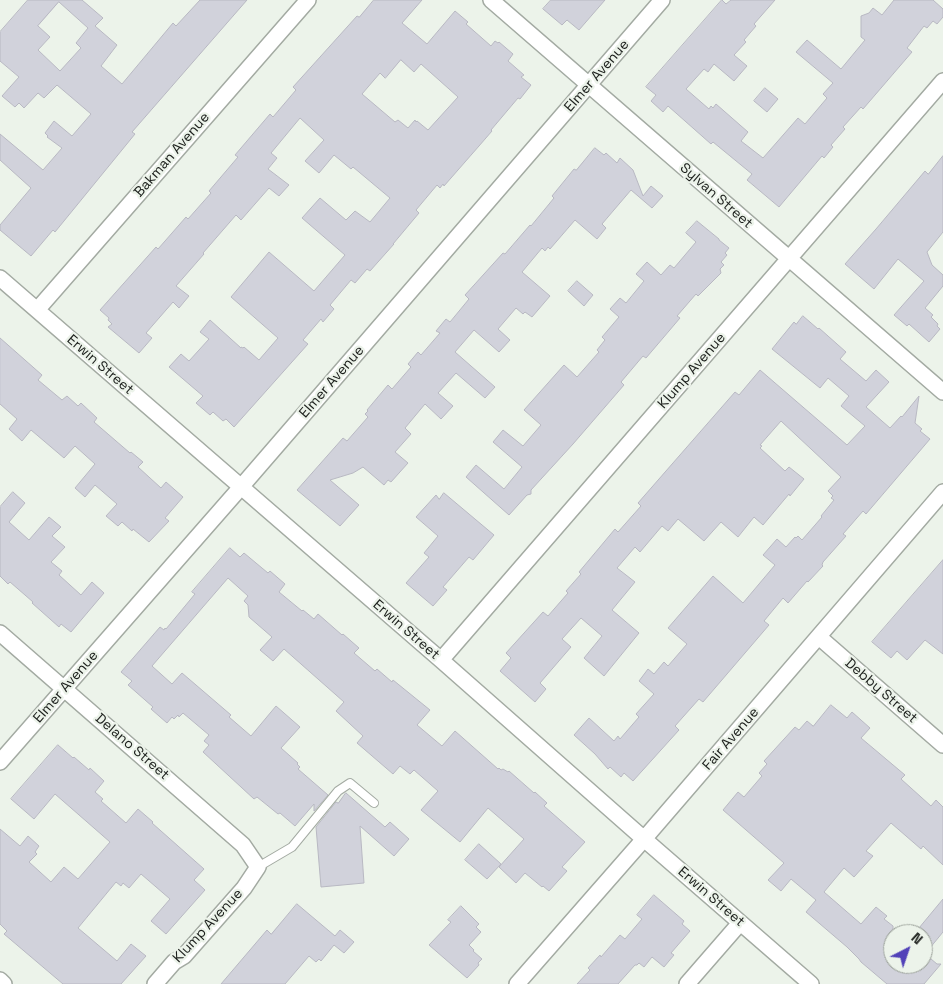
<!DOCTYPE html>
<style>
body{margin:0}
#map{position:relative;width:943px;height:984px;overflow:hidden;background:#ecf3ea;font-family:"Space Grotesk",sans-serif}
canvas{display:block}
.north{position:absolute;left:883px;top:924px;width:50px;height:50px;box-sizing:border-box;background:#ecf3ea;border:1px solid #989e97;border-radius:50%;rotate:41deg;font-size:14px;font-weight:700;line-height:20px;text-align:center;color:#1b1e1b}
.north::after{content:'';display:block;margin:auto;width:18px;height:22px;background:#5141b8;clip-path:polygon(50% 0,100% 100%,50% 72%,0 100%)}
</style>
<div id="map">
<canvas width="943" height="984"></canvas>
<div class="north">N</div>
</div>
<script>
const ctx = document.querySelector('canvas').getContext('2d');
ctx.lineJoin = 'round';
function fillPath(path, color) {
  ctx.fillStyle = color;
  ctx.fill(path, 'evenodd');
}
function trace(path, color, width, dash) {
  ctx.strokeStyle = color;
  ctx.lineWidth = width;
  ctx.lineCap = dash ? 'butt' : 'round';
  ctx.setLineDash(dash || []);
  ctx.stroke(path);
}
function write(font, color, halo, rows, align = 'center') {
  ctx.font = font + ' "Space Grotesk",sans-serif';
  ctx.lineWidth = 4.5;
  ctx.setLineDash([]);
  ctx.textBaseline = 'middle';
  ctx.strokeStyle = halo;
  ctx.fillStyle = color;
  for (const [text, x, y, turn = 0] of rows) {
    ctx.save();
    ctx.translate(x, y);
    ctx.rotate((+turn || 0) * Math.PI / 180);
    ctx.textAlign = isNaN(turn) ? turn : align;
    if (halo) ctx.strokeText(text, 0, 0);
    ctx.fillText(text, 0, 0);
    ctx.restore();
  }
}
const building = new Path2D(`
 M28,0H82L103,18L95,26L117,45L101,66L122,84L173,23L176,26L200,0H247L132,132L135,134L55,232L53,230L31,256L0,230V225L31,188L0,160V134L43,170L62,148L47,137L48,136L45,133L54,121L72,136L91,114L57,85L44,98L38,93L24,108L19,103L15,107L2,96L19,77L0,61V32ZM59,2L88,28L76,43L81,48L60,71L38,50L50,37L38,26Z
 M374,0H422L402,23L427,44L455,11L468,22L466,24L491,46L495,41L498,43L499,42L513,54L508,61L524,75L521,77L531,85L520,99L518,98L491,130L492,131L479,146L444,186L443,184L440,188L437,185L416,210L419,213L393,244H394L370,271L367,269L355,283L351,280L330,305L334,309L323,322L321,319L303,340L308,344L234,427L226,419L223,421L213,412L210,415L196,403L203,396L169,367L181,354L189,361L209,339L200,332L210,320L241,348V347L243,348L244,347L259,360L278,338L231,297L242,284L269,252L314,291L345,255L302,218L320,198L346,220L355,211L370,222L390,198L353,167L351,169L334,155L319,173L305,161L324,140L300,118L271,153L277,158L268,169L289,185L279,196L269,188L241,220L236,215L203,253L204,254L176,286L189,296L179,308L173,302L146,333L152,338L139,353L108,327L112,324L108,320L109,318L100,310L156,247L158,249L186,217L188,219L211,193L209,191L238,157L235,155L270,114L273,117L296,90L293,87L357,16L359,17ZM401,60L414,72L421,64L458,97L428,130L417,121L416,122L415,120L408,128L398,120L395,122L362,94L380,73L385,78Z
 M551,0H605L579,30L567,20L562,25L543,9Z
 M722,0L726,4L731,0H775L754,24L756,26L744,40L746,42L734,55L747,66L734,81L714,64L708,72L704,69L686,89L709,109L711,106L713,108L716,104L748,132L741,141L763,158L798,118L805,124L827,98L823,94L833,83L796,52L807,40L841,69L865,40L861,37V16L869,13L873,8L882,15L894,0H933L943,9V17L937,24L933,21L927,28L924,26L907,48L912,52L863,109L861,107L843,127L845,129L831,145L833,147L824,158L822,156L779,207L747,180L752,174L713,142L711,144L668,106L663,112L651,101L656,95L646,87Z
 M765,88L778,99L767,112L754,101Z
 M595,148L604,155L606,153L617,163L620,158L633,170L643,196L651,186L663,196L652,208L631,190L602,224L606,228L597,239L575,220L550,249L548,247L545,251L542,248L522,272L550,296L532,317L525,312L523,314L516,308L498,329L510,340L499,352L474,330L455,352L495,387L485,398L456,373L438,393L453,406L441,419L425,404L405,428L411,434L395,452L408,463L391,482L388,480L384,485L363,467L353,473L330,480L359,505L340,526L297,490L343,438L347,441L368,417L365,414L368,411L367,410L388,385L392,389L411,367L408,364L418,352L421,355L440,333L436,331L446,319L450,322L469,299L465,295L503,253L505,254L530,225L531,226L554,198L552,196L574,169L576,170Z
 M943,156V232L927,252L932,265L943,275V286L925,308L933,315L931,317L938,324L937,326L940,329L929,342L909,324L907,326L894,315L924,281L898,259L874,289L845,264L876,229L925,171L928,174Z
 M697,221L719,239V240L729,248L725,253L727,255L721,262L724,265L720,269L721,273L698,296L696,294L677,316L680,318L669,331L646,358L643,356L621,382L624,385L573,444L531,490V494L527,495L509,515L466,477L476,465L504,489L522,467L493,442L503,430L523,446L541,425L524,410L564,365L577,377L599,352L597,350L605,340L602,337L619,317L610,309L620,298L626,303L644,281L636,274L647,262L661,275L670,265L674,268L696,242L686,233Z
 M577,281L593,295L584,306L568,291Z
 M803,316L818,329L819,328L846,352L840,359L866,381L876,370L889,382L866,407L890,428L901,416L902,417L919,396L915,423L922,429L920,431L930,439L866,514L863,511L843,534L846,536L823,562L822,565L823,566L808,582L807,581L788,603L783,598L764,621L769,625L703,702L699,699L675,726L679,730L633,781L624,773L621,777L610,767L608,769L595,754L574,735L589,718L614,741L618,736L620,739L639,717L636,714L654,694L639,681L648,669L654,674L664,662L668,666L687,644L668,628L713,576L743,603L775,565L763,555L777,539L786,547L795,537L796,538L798,536L802,540L822,517L821,516L834,500L831,498L833,496L828,491L841,477L781,421L760,445L762,446L760,448L785,471L789,467L804,479L790,496L789,494L763,525L754,517L738,537L721,522L704,541L678,519L668,531L662,526L640,552L635,547L617,568L635,582L612,610L639,633L604,676L584,658L602,636L581,618L562,639L571,647L540,683L546,689L535,702L500,671L511,658L506,653L543,612L548,616L568,593L566,591L581,574L579,572L615,529L618,532L641,506L638,503L735,392L739,395L760,370L847,445L865,426L841,406L849,396L828,378L820,388L772,349L794,322L796,324Z
 M0,338L42,375L38,380L62,400L67,396L78,406L81,403L97,418L94,422L130,453L131,452L143,462L138,467L161,488L166,482L183,497L165,518L169,521L149,542L133,529L132,531L122,522L118,526L106,516L117,504L95,485L85,497L75,488L95,464L75,446L64,458L31,430L22,441L9,429L17,419L0,404Z
 M13,492L25,503L9,522L29,540L49,517L61,527L52,536L65,547L51,562L62,571L59,575L81,595L92,582L104,593L71,632L61,624L59,627L32,603L33,602L10,582L8,584L0,576V507Z
 M444,493L494,535L473,560L469,557L443,587L447,590L433,606L406,583L429,557L424,553L438,536L416,517L436,495L439,499Z
 M230,548L240,557L244,553L268,573L270,571L285,584L279,592L302,611L303,610L314,619L318,614L342,635L343,634L359,648L354,653L375,671L377,669L392,682L393,680L430,710L417,725L442,746L455,731L498,769L499,768L501,770L503,769L508,772L509,771L534,793L535,792L547,803L544,806L585,842L562,867L567,871L549,891L543,886L542,887L525,873L516,883L499,867L524,839L488,808L460,842L421,810L438,791L414,770L410,774L400,766L393,774L357,743L363,736L336,711L344,702L284,649L273,661L260,650L272,637L249,617L248,605L244,601L248,596L228,578L152,666L172,684L182,673L231,715L229,717L251,736L276,706L300,727L281,748L298,763L297,764L300,767L298,769L328,795L314,811V804L295,826L280,813L278,814L257,797L254,799L203,752L209,745L204,741L209,735L183,713L179,717L178,715L174,719L172,717L167,723L151,709L153,707L128,685L132,681L121,672L160,627L164,630L165,628L166,629L195,594L192,592Z
 M943,560V654L925,640L907,660L897,651L891,658L872,642Z
 M831,705L847,718L852,712L870,728L861,738L905,775L901,779L931,806L936,800L943,807V865L923,846L921,849L891,823L866,851L873,856L854,877L844,868L824,892L861,924L876,907L887,916L884,919L893,926V964H923V934H914L943,899V932L925,954L937,964H941L924,984H887L861,962L859,959L847,947L806,912L816,900L791,879L781,891L768,880L784,863L723,810L738,792L744,797L762,776L759,773L767,764L764,761L795,727L799,730L807,721L813,726Z
 M58,745L73,758L74,757L89,770L90,768L104,781L95,792L103,799L101,801L126,823L138,809L153,822L152,823L204,869L194,880L205,890L166,934L151,921L170,899L141,874L129,888L123,883L121,886L116,882L78,928L117,961L131,944L146,956L121,984H63L4,934L7,931L0,924V829L20,846L28,836L39,846L35,852L37,854L29,862L51,882L64,867L78,879L110,842L55,794L34,819L11,799Z
 M346,793L385,827L390,822L409,839L394,856L360,826L364,883L321,887L316,827L336,802L338,803Z
 M479,844L501,864L487,879L465,860Z
 M654,895L684,921L682,924L690,931L671,953L674,955L664,967L652,957L644,967L639,963L637,965H635L618,984H577L590,970L588,968L600,955L601,957L620,935L625,939L642,919L637,915Z
 M297,904L335,936L340,930L354,942L344,953L334,945L321,961L319,959L316,962L309,956L285,984H221L267,930L271,934Z
 M461,906L479,924L476,927L481,932L469,945L474,950L473,951L482,959L478,963L479,965L467,978L429,945L451,922L448,920Z`);
fillPath(building, '#d1d2db');
trace(building, '#b8b8c2', 1);
const service = new Path2D(`
 M258,867L292,847L338,791L350,783L374,803`);
const minor = new Path2D(`
 M491,0L943,392
 M0,278L441,660L644,839L811,984
 M37,310L308,0
 M0,633L243,845L258,867L244,888L184,956L174,962L155,984
 M819,637L943,745
 M441,660L943,81
 M0,762L241,487L662,0
 M0,980L4,984
 M517,984L644,839L943,492
 M687,984L740,923`);
trace(service, '#a3aaa2', 10);
trace(minor, '#a3aaa2', 18);
trace(service, '#fff', 8);
trace(minor, '#fff', 15);
write('14px', '#1b1e1b', '#ecf3ea', [
 ["Elmer Avenue",597,76,-49],
 ["Bakman Avenue",172,155,-49],
 ["Sylvan Street",716,196,41],
 ["Erwin Street",100,365,41],
 ["Klump Avenue",692,371,-49],
 ["Elmer Avenue",332,382,-49],
 ["Erwin Street",406,630,41],
 ["Elmer Avenue",66,687,-49],
 ["Debby Street",881,691,41],
 ["Fair Avenue",731,739,-49],
 ["Delano Street",132,747,41],
 ["Erwin Street",711,897,41],
 ["Klump Avenue",208,926,-47]
]);
</script>
